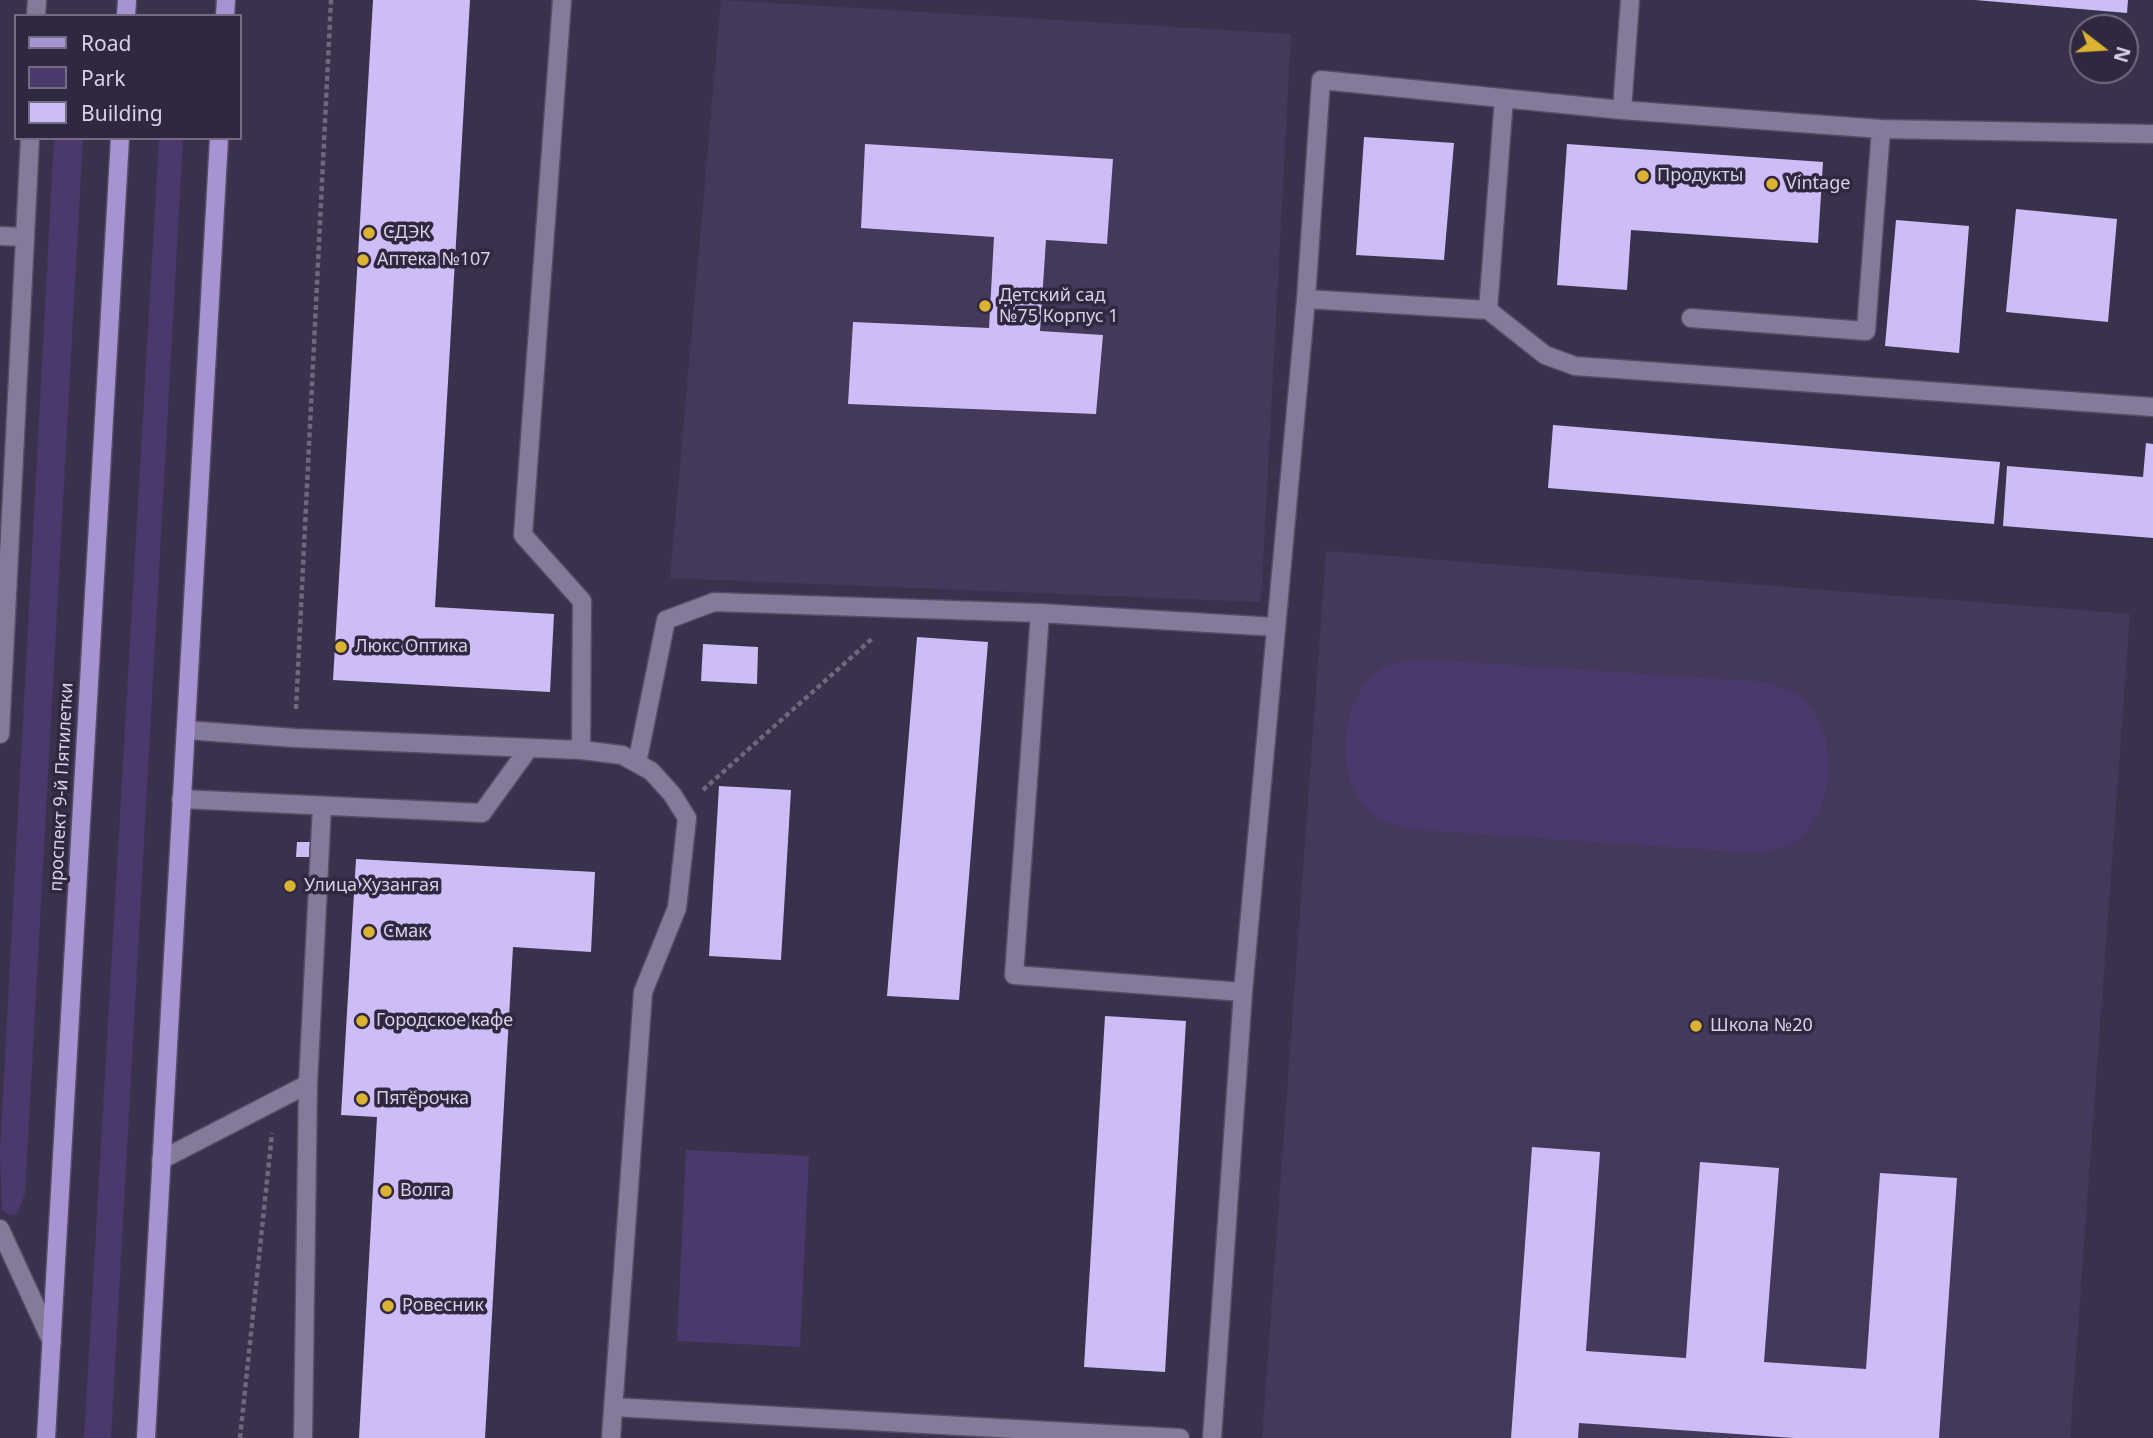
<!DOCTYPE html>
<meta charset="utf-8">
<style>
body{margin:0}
#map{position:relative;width:2153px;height:1438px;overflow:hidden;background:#3a324c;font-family:"Noto Sans",sans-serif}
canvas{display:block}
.legend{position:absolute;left:14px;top:14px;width:228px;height:126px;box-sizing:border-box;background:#302841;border:2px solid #736c82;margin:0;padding:9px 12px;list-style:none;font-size:21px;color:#d7d2e3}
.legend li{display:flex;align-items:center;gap:14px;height:35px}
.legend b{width:35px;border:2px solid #736c82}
.north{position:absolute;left:2069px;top:14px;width:70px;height:70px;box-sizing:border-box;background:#302841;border:2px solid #736c82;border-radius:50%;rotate:107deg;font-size:19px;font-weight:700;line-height:28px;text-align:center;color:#d7d2e3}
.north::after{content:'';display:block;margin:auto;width:24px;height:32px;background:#dcb233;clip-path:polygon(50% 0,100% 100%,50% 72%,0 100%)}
</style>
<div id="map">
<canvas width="2153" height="1438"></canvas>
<ul class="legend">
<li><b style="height:9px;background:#a793d1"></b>Road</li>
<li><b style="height:19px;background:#4b386c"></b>Park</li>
<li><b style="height:19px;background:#cebcf7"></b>Building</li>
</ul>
<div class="north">N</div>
</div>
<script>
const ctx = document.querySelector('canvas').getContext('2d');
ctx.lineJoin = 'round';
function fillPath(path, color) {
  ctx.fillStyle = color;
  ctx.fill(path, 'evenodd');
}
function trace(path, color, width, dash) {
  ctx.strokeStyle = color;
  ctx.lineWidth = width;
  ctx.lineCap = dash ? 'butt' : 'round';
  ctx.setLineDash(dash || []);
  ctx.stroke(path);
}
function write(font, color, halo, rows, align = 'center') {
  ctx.font = font + ' "Noto Sans",sans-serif';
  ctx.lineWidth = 7;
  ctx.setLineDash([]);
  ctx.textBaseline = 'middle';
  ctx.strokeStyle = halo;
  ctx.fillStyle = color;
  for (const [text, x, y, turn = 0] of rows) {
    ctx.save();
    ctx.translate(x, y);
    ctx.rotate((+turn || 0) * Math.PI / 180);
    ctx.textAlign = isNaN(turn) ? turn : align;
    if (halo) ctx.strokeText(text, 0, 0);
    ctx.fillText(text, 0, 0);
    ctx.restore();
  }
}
fillPath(new Path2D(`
 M721,0L1291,34L1261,602L670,578Z
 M1326,551L2130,614L2070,1438H1262Z`), '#44395b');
fillPath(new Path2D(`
 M54,138H83L25,1194L17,1214L10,1215L2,1210L0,1151Z
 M159,138H183L111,1438H84Z
 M1420,659L1766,682C1776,687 1792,690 1800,697C1842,733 1837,815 1791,844C1781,850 1765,851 1754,853L1407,829C1396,825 1381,822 1372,814C1332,778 1337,698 1383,668C1393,662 1409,661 1420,659Z
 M686,1150L809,1156L800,1347L677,1341Z`), '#4b386c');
fillPath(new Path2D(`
 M373,0H470L435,607L554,614L550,692L333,680Z
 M1975,0H2128L2127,13Z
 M1364,137L1454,143L1444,260L1356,255Z
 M865,144L1113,159L1107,244L1046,240L1040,331L1103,335L1096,414L848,404L853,322L989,328L994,237L861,228Z
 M1567,144L1823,162L1818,243L1631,230L1627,290L1557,285Z
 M2016,209L2117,219L2108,322L2006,312Z
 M1896,220L1969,226L1959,353L1885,346Z
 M1553,425L2000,462L1994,524L1548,488Z
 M2146,443L2153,444V538L2003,526L2007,466L2143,477Z
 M917,637L988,642L959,1000L887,996Z
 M703,644L758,647L757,684L701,681Z
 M719,786L791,790L781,960L709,956Z
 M297,842H310L309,857H296Z
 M356,859L595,872L591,952L513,947L485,1438H359L377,1117L341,1115Z
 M1105,1016L1186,1021L1165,1372L1084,1367Z
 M1532,1147L1600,1152L1586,1351L1686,1358L1700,1162L1779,1168L1764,1362L1866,1369L1880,1173L1957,1178L1939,1438H1794L1579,1423L1578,1438H1511Z`), '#cebcf7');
const service = new Path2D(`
 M562,0L523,535L582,601L581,750L622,755L651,771L672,794L687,818L677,908L643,992L611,1438
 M36,16L37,0
 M1622,110L1630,0
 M0,236L25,237
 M1306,299L1488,310L1504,98
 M1488,310L1545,355L1575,366L2153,407
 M1691,318L1866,331L1881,129
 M1040,613L1276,627
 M186,730L295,738L581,750
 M0,734L30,138
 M637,763L666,620L714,602L1040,613L1014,975L1243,992
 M181,799L482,813L529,748
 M161,1160L308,1084L322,806
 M0,1229L52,1342
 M613,1407L1180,1438
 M303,1438L308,1084
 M1212,1438L1243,992L1306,299L1321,80L1622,110L1881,129L2153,134`);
const primary = new Path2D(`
 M126,16L127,0
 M225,16L226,0
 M46,1438L120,138
 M146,1438L219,138`);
trace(service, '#554d64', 21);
trace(primary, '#554d64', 21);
trace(new Path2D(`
 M296,709L331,0
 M703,790L874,637
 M240,1438L272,1133`), '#6e677e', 4.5, [5, 3.5]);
trace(service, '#847a99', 18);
trace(primary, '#a793d1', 18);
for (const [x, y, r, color] of [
 [1643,176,7,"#dcb233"],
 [1772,184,7,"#dcb233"],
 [369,233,7,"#dcb233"],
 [363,260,7,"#dcb233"],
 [985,306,7,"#dcb233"],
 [341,647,7,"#dcb233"],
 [290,886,7,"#dcb233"],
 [369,932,7,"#dcb233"],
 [362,1021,7,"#dcb233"],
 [1696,1026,7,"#dcb233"],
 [362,1099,7,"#dcb233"],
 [386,1191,7,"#dcb233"],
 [388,1306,7,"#dcb233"]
]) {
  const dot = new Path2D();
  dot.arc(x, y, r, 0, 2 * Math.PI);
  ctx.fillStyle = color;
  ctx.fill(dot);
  trace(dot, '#302841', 2.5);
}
write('18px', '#d7d2e3', '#302841', [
 ["Продукты",1657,176],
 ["Vintage",1786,184],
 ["СДЭК",383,233],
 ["Аптека №107",377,260],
 ["Детский сад",999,296],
 ["№75 Корпус 1",999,317],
 ["Люкс Оптика",355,647],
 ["Улица Хузангая",304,886],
 ["Смак",383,932],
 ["Городское кафе",376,1021],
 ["Школа №20",1710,1026],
 ["Пятёрочка",376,1099],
 ["Волга",400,1191],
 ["Ровесник",402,1306]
], 'left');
write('18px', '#d7d2e3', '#302841', [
 ["проспект 9-й Пятилетки",62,787,-87]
]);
</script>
